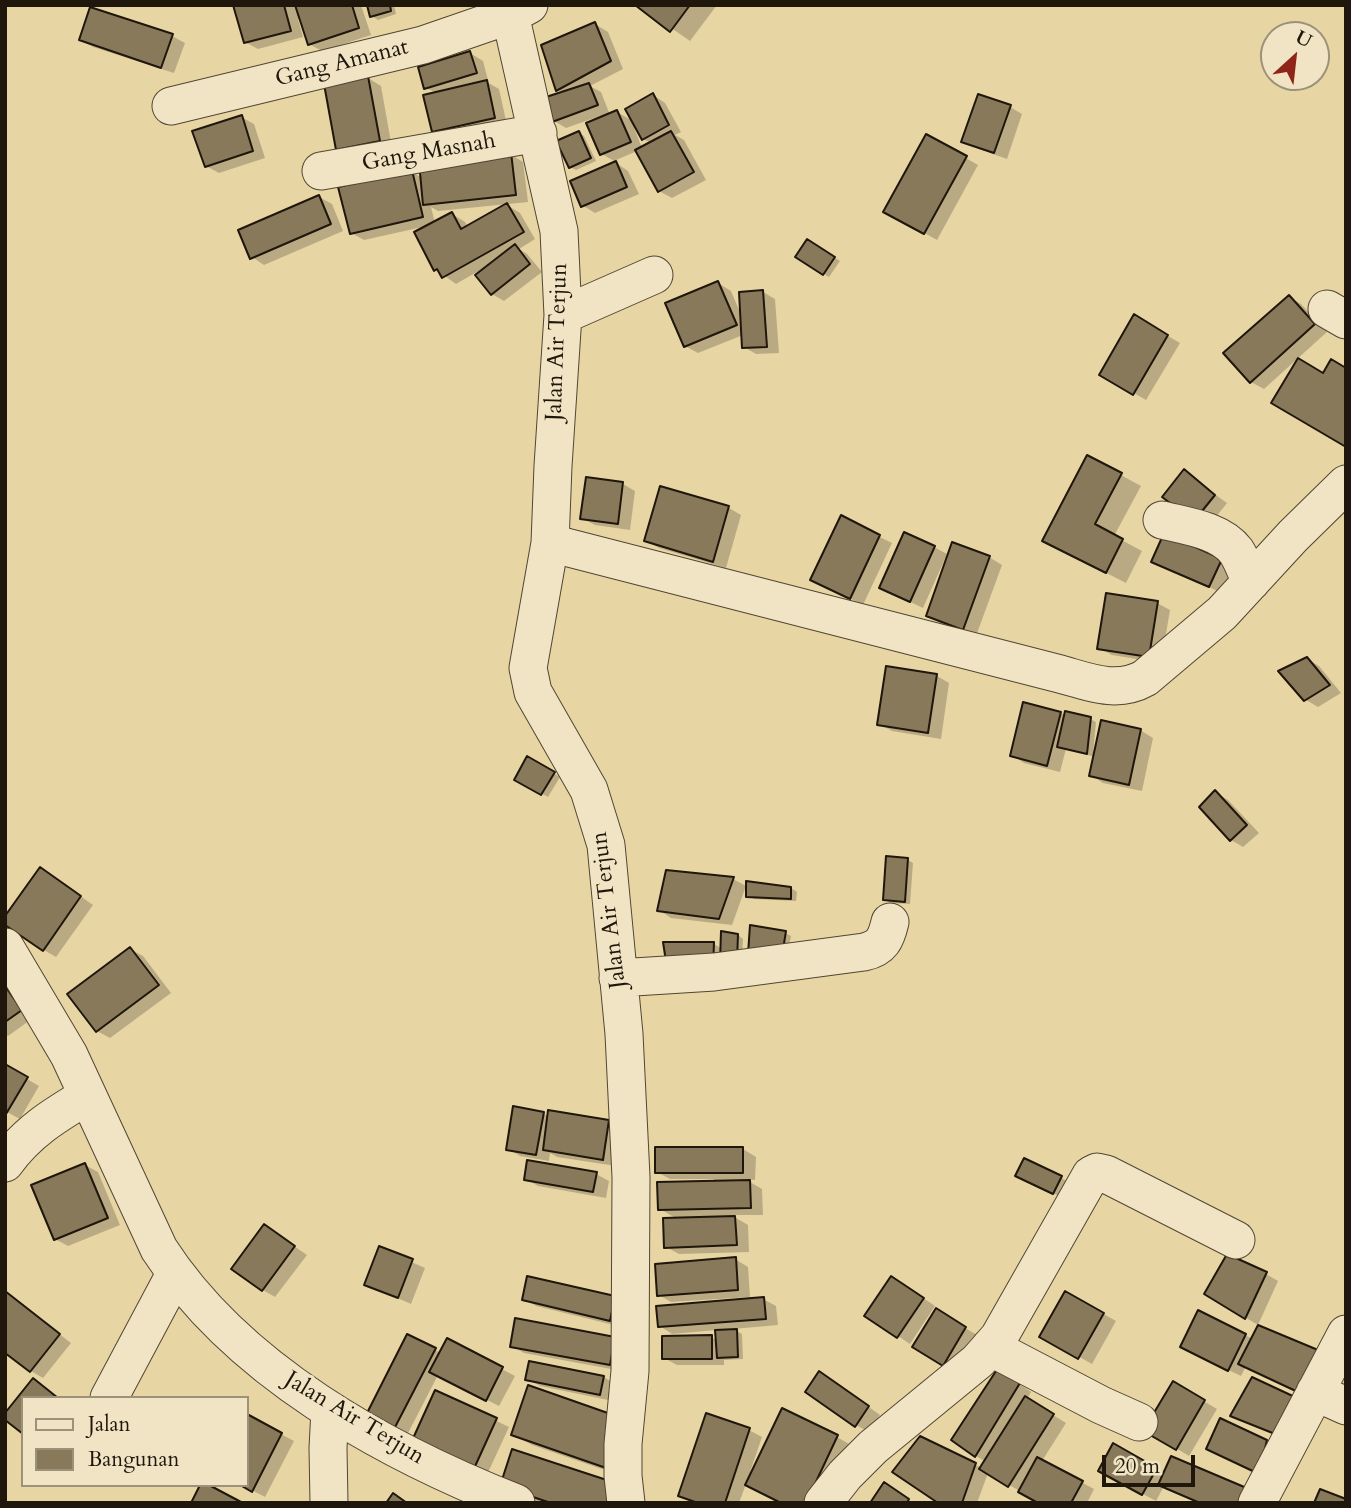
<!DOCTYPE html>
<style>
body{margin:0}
#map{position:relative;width:1351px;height:1508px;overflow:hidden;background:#e8d5a4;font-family:Cardo,serif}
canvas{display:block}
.frame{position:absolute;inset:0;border:7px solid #1f160c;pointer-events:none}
.legend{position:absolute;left:21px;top:1396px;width:228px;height:91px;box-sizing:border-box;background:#f0e4c4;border:2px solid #9c927a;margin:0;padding:9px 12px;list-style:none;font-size:21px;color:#1f160c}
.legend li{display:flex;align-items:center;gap:14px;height:35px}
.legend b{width:35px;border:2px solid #9c927a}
.north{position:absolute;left:1260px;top:21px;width:70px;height:70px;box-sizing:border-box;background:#f0e4c4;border:2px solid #9c927a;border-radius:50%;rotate:27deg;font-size:19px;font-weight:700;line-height:28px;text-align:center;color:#1f160c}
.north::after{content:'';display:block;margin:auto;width:24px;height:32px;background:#8f2418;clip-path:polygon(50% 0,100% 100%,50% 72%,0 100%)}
.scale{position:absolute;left:1102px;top:1455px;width:93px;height:32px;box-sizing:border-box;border:4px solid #1f160c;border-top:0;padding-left:9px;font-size:21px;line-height:24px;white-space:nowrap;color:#1f160c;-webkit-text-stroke:5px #f0e4c4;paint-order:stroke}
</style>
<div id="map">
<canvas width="1351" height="1508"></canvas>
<div class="frame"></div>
<ul class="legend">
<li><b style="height:9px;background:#f0e4c4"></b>Jalan</li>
<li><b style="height:19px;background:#88795b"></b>Bangunan</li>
</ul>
<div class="north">U</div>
<div class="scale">20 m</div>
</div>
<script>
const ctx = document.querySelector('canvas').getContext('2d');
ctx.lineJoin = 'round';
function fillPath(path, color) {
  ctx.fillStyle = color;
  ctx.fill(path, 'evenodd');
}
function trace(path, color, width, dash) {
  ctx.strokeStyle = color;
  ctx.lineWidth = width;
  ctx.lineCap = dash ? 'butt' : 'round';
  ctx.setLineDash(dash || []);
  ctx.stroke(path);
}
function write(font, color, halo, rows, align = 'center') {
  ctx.font = font + ' Cardo,serif';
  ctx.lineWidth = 6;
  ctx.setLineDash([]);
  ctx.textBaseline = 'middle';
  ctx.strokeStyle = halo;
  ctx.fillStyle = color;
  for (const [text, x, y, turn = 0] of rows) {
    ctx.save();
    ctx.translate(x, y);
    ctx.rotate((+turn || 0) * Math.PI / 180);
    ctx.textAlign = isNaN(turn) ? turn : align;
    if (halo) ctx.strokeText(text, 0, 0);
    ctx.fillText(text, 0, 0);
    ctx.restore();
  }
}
fillPath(new Path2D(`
 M235,5H361L371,35L322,51L309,44L301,18L298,19L303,37L258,49L245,42Z
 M368,5H394L396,14L378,20L372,16Z
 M638,5H717L690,41Z
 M595,24L608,32L623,69L590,86L601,92L610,115L617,112L631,120L642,148L651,143L643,139L653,95L665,103L681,132L675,135L684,140L706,180L672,198L659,191L637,151L614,161L602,154L600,116L566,128L554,121L564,93L558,89Z
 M172,36L185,43L174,73L93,47L81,40Z
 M470,53L483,61L488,80L485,81L499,89L507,125L446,138L434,131L436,93L425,87Z
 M368,78L381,86L392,148L338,149Z
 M1010,107L1022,114L1007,159L976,148L963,141Z
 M241,117L254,124L265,158L219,173L206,166Z
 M579,133L584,136L596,161L576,170L570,167Z
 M927,136L978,165L937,240L885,211Z
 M510,154L523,162L528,202L438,211L431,207L435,223L452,214L465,222L468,227L507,205L520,213L535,239L519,249L527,254L542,272L504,301L492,294L482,269L456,284L435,269L427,226L364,240L351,233L412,172L422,178Z
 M616,163L628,171L639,194L595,213L582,205Z
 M319,197L332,204L343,231L264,265L252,257Z
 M808,241L840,261L829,277L797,257Z
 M718,283L731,291L742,317L763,292L775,299L779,353L756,354L744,347L743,335L698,353L685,346Z
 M1289,297L1301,304L1327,332L1264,389L1251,382L1226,354Z
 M1135,317L1180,343L1146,400L1101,374Z
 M1088,457L1141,486L1114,536L1142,551L1126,583L1063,551Z
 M1184,472L1227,503L1208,527Z
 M588,479L623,484L635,491L630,530L595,525L582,518Z
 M661,488L729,508L741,515L726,568L659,548L646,541Z
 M841,518L892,543L863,605L825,586Z
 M1165,535L1233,567L1222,593L1166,568Z
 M934,547L947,554L923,608L894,594Z
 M989,557L1002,565L976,636L940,623L928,615Z
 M1157,603L1170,610L1161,663L1112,655L1099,648Z
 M1307,659L1319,666L1341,693L1318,707L1306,700L1281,671Z
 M888,668L937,676L949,683L941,739L892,731L879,724Z
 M1060,713L1066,716L1090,719L1096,722L1093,754L1140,730L1153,738L1142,791L1103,783L1091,775L1095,757L1066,749L1060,772L1024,763L1012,755Z
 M528,758L560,777L548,797L516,779Z
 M1216,793L1228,800L1259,833L1243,847L1231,840Z
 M908,860L913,863L910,904L890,903L885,899Z
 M52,876L93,905L56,957L44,950Z
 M733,879L746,886L732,925L671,918L659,910Z
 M791,888L797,892L796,901L754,899L748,896Z
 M785,933L791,936L787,958L755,956Z
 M738,935L743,939L742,958L681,975L714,944L722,949Z
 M130,949L143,956L171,993L110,1038L97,1031L69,994Z
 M5,982L33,1018L8,1036L5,1034Z
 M5,1066L39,1086L20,1119L5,1111Z
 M544,1114L549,1117L609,1121L621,1129L616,1166L557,1157L550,1153L549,1161L520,1156L508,1149Z
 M743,1149L756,1157L755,1180L745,1179L762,1189L763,1215H731L748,1225L749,1252L679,1254L666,1247L677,1219L660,1209L714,1183V1179H670L657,1172Z
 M85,1165L98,1172L120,1225L68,1246L55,1239Z
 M596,1174L609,1181L606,1198L538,1186L526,1179Z
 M1061,1178L1067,1181L1059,1196L1023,1179Z
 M265,1226L307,1255L275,1297L263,1290Z
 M380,1248L425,1268L411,1304L366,1284Z
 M735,1259L748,1267L750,1297L671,1302L659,1295Z
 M1266,1274L1278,1281L1258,1325L1206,1294Z
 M904,1285L935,1306L910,1344L898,1336Z
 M5,1292L71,1343L43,1378L31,1371Z
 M1066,1293L1116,1321L1092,1364L1042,1336Z
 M615,1297L622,1327L536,1306L524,1299Z
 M763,1299L776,1306L778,1325L733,1329L742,1334L743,1359L724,1360V1365H677L664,1358L711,1337L718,1341L717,1330L672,1334L660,1326Z
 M936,1311L977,1335L956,1371L914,1347Z
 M1245,1335L1253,1339L1246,1366L1241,1376L1195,1354Z
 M408,1336L441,1353L447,1340L515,1376L499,1406L438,1375L405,1439L379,1425Z
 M614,1339L622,1371L524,1353L512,1346Z
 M530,1363L604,1377L616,1385L613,1401L540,1386L527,1379Z
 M1011,1378L1031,1392L1027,1399L1066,1423L1042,1461L1094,1489L1087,1503H1041L988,1473L977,1503H942L975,1465L982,1468L986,1462L976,1456Z
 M832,1381L880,1415L869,1432L856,1425Z
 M1173,1383L1217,1409L1189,1456L1146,1430Z
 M436,1392L509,1427L485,1479L425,1451Z
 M247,1416L294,1441L265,1497L242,1485H247Z
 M622,1420L625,1477L532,1445L513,1434Z
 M749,1430L762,1437L750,1472L752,1473L837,1437L856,1448L830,1503L746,1484L739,1503H694L680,1495Z
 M1114,1446L1165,1474L1200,1503L1164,1486L1156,1501L1113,1478Z
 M521,1496L639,1503H542Z`), '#0003');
const building = new Path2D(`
 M233,5H284L291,31L244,43Z
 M295,5H352L359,28L308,45Z
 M367,5H390L391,11L370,17Z
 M635,5H690L670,32Z
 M90,7L173,34L161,68L79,40Z
 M595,22L611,61L556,91L541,45Z
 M470,51L477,73L424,89L418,67Z
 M368,76L380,141L336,150L324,84Z
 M487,80L495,118L432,132L423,95Z
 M589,83L598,105L552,122L543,98Z
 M653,93L669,125L642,140L625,109Z
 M978,94L1011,105L994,153L961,142Z
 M617,110L631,142L600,155L586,123Z
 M242,115L253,151L205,167L192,131Z
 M579,131L591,158L569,168L556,141Z
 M671,131L694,172L658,192L635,150Z
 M926,134L967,156L924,234L883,212Z
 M511,152L516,195L423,205L419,162Z
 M616,161L627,187L581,207L570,181Z
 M412,170L423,217L350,234L338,187Z
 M319,195L331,224L250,259L238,230Z
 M507,203L524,232L442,278L437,269L434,271L414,232L452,212L461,229Z
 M807,239L835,257L823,275L795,257Z
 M515,244L530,264L491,295L475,275Z
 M718,281L737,325L684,347L665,303Z
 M763,290L767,347L742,348L739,292Z
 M1289,295L1315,324L1250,383L1223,353Z
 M1134,314L1168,335L1133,395L1099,375Z
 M1298,358L1323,373L1331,359L1346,368V447L1271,403Z
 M1087,455L1122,473L1095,524L1123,539L1106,573L1042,541Z
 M1184,469L1215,495L1194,521L1162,497Z
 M586,477L623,482L618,524L580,519Z
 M660,486L729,506L713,562L644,541Z
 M841,515L880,535L850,599L810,580Z
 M904,532L935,546L910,602L879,588Z
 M1164,533L1222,559L1209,587L1151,562Z
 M952,542L990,556L963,630L926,616Z
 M1106,593L1158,601L1149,657L1097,649Z
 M1307,657L1330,685L1304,701L1278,671Z
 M886,666L937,674L928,733L877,725Z
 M1023,702L1061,712L1047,766L1010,756Z
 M1065,711L1091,717L1087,754L1057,747Z
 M1101,720L1141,729L1129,785L1089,776Z
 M527,756L555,772L541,795L514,780Z
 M1215,790L1247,825L1230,841L1199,807Z
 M886,856L908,858L905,902L883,900Z
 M40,867L81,896L43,951L5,925V916Z
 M666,870L734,877L719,919L657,911Z
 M746,881L791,887V899L746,897Z
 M750,925L786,931L782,956L748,954Z
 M721,931L738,934L737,961L720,963Z
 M663,942H714L713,968H667Z
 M130,947L159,985L96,1032L67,994Z
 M5,986L22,1010L5,1022Z
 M5,1064L28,1077L6,1114L5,1113Z
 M513,1106L544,1112L536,1155L506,1150Z
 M548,1110L609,1120L603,1160L543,1150Z
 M655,1147H743V1173H655Z
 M1024,1158L1062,1176L1053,1194L1015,1176Z
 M527,1160L597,1172L593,1192L524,1180Z
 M85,1163L108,1218L54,1240L31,1185Z
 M750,1180L751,1208L658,1210L657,1182Z
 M735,1216L737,1245L664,1248L663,1218Z
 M264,1224L295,1246L262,1291L231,1269Z
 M379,1246L413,1259L398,1298L364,1285Z
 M1227,1254L1267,1272L1245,1319L1204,1294Z
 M736,1257L738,1290L657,1296L655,1264Z
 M527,1276L615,1296L610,1321L522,1300Z
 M891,1276L924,1298L897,1338L864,1316Z
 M5,1291L60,1334L30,1372L5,1353Z
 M1065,1291L1104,1313L1078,1359L1039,1337Z
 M764,1297L766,1319L658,1327L656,1306Z
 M936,1308L966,1327L943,1366L912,1347Z
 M1198,1310L1246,1334L1228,1371L1180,1347Z
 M515,1318L615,1337L610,1365L510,1347Z
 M1258,1325L1318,1350L1300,1393L1238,1364Z
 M737,1329L738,1357L717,1358L715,1330Z
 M407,1334L436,1348L392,1433L364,1419Z
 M712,1335V1359H662V1336Z
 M447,1338L503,1367L486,1401L429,1372Z
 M529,1361L604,1376L600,1395L525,1380Z
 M998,1368L1020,1383L975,1457L951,1440Z
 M819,1371L869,1406L855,1427L805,1392Z
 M1252,1377L1297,1398L1285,1438L1230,1416Z
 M33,1378L58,1398H23V1434L5,1420V1413Z
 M1173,1381L1205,1400L1176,1450L1143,1431Z
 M528,1385L622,1418L606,1468L511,1435Z
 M435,1390L497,1418L472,1473L410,1445Z
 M1025,1396L1054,1414L1008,1487L979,1469Z
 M782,1408L838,1435L806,1503H781L745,1485Z
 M706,1413L750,1428L725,1503H698L678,1496Z
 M247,1414L282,1433L252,1492L240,1485H247Z
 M1220,1418L1267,1440L1259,1474L1206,1449Z
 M920,1436L976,1463L962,1503H938L892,1472Z
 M1113,1443L1157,1468L1142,1495L1098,1471Z
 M512,1449L622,1485L616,1503H551L500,1486Z
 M1171,1456L1249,1489L1243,1503H1200L1158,1485Z
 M1037,1457L1083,1481L1071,1503H1038L1018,1492Z
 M884,1482L909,1499L907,1503H870Z
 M200,1485H209L241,1502L191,1503Z
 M1320,1489L1346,1499V1503H1314Z
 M393,1493L407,1503H386Z`);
fillPath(building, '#88795b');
trace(building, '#1f160c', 2);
const minor = new Path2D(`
 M508,5L559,231L563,315L553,466L550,543L528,668L533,692L589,790L606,845L624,1034L631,1177L630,1371L623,1444V1476L626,1503
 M171,106L423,45L510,15L529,5
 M321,171L538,133
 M1327,309L1346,320
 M563,315L654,275
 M1162,520C1186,526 1220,530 1236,551C1242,560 1246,572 1251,582
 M550,543L1060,674C1089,682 1117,694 1145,678L1222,613L1293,536L1346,484
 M5,947L69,1055L159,1249C237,1370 384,1451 516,1503
 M618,978L714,972L864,952C882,948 886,939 890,922
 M5,1163C27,1132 55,1115 87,1096
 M990,1347L1101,1405L1139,1422
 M1315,1392L1346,1406
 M109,1398L175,1274
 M329,1503L328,1448L330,1410
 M823,1503L845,1475L873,1447L978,1361L999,1337L1091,1175L1097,1172L1106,1174L1236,1240
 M1257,1503L1346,1334`);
trace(minor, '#514632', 39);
trace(minor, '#f0e4c4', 37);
write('23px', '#1f160c', '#f0e4c4', [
 ["Gang Amanat",342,64,-14],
 ["Gang Masnah",429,153,-10],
 ["Jalan Air Terjun",558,342,-88],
 ["Jalan Air Terjun",610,910,-97],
 ["Jalan Air Terjun",354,1419,31]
]);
</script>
